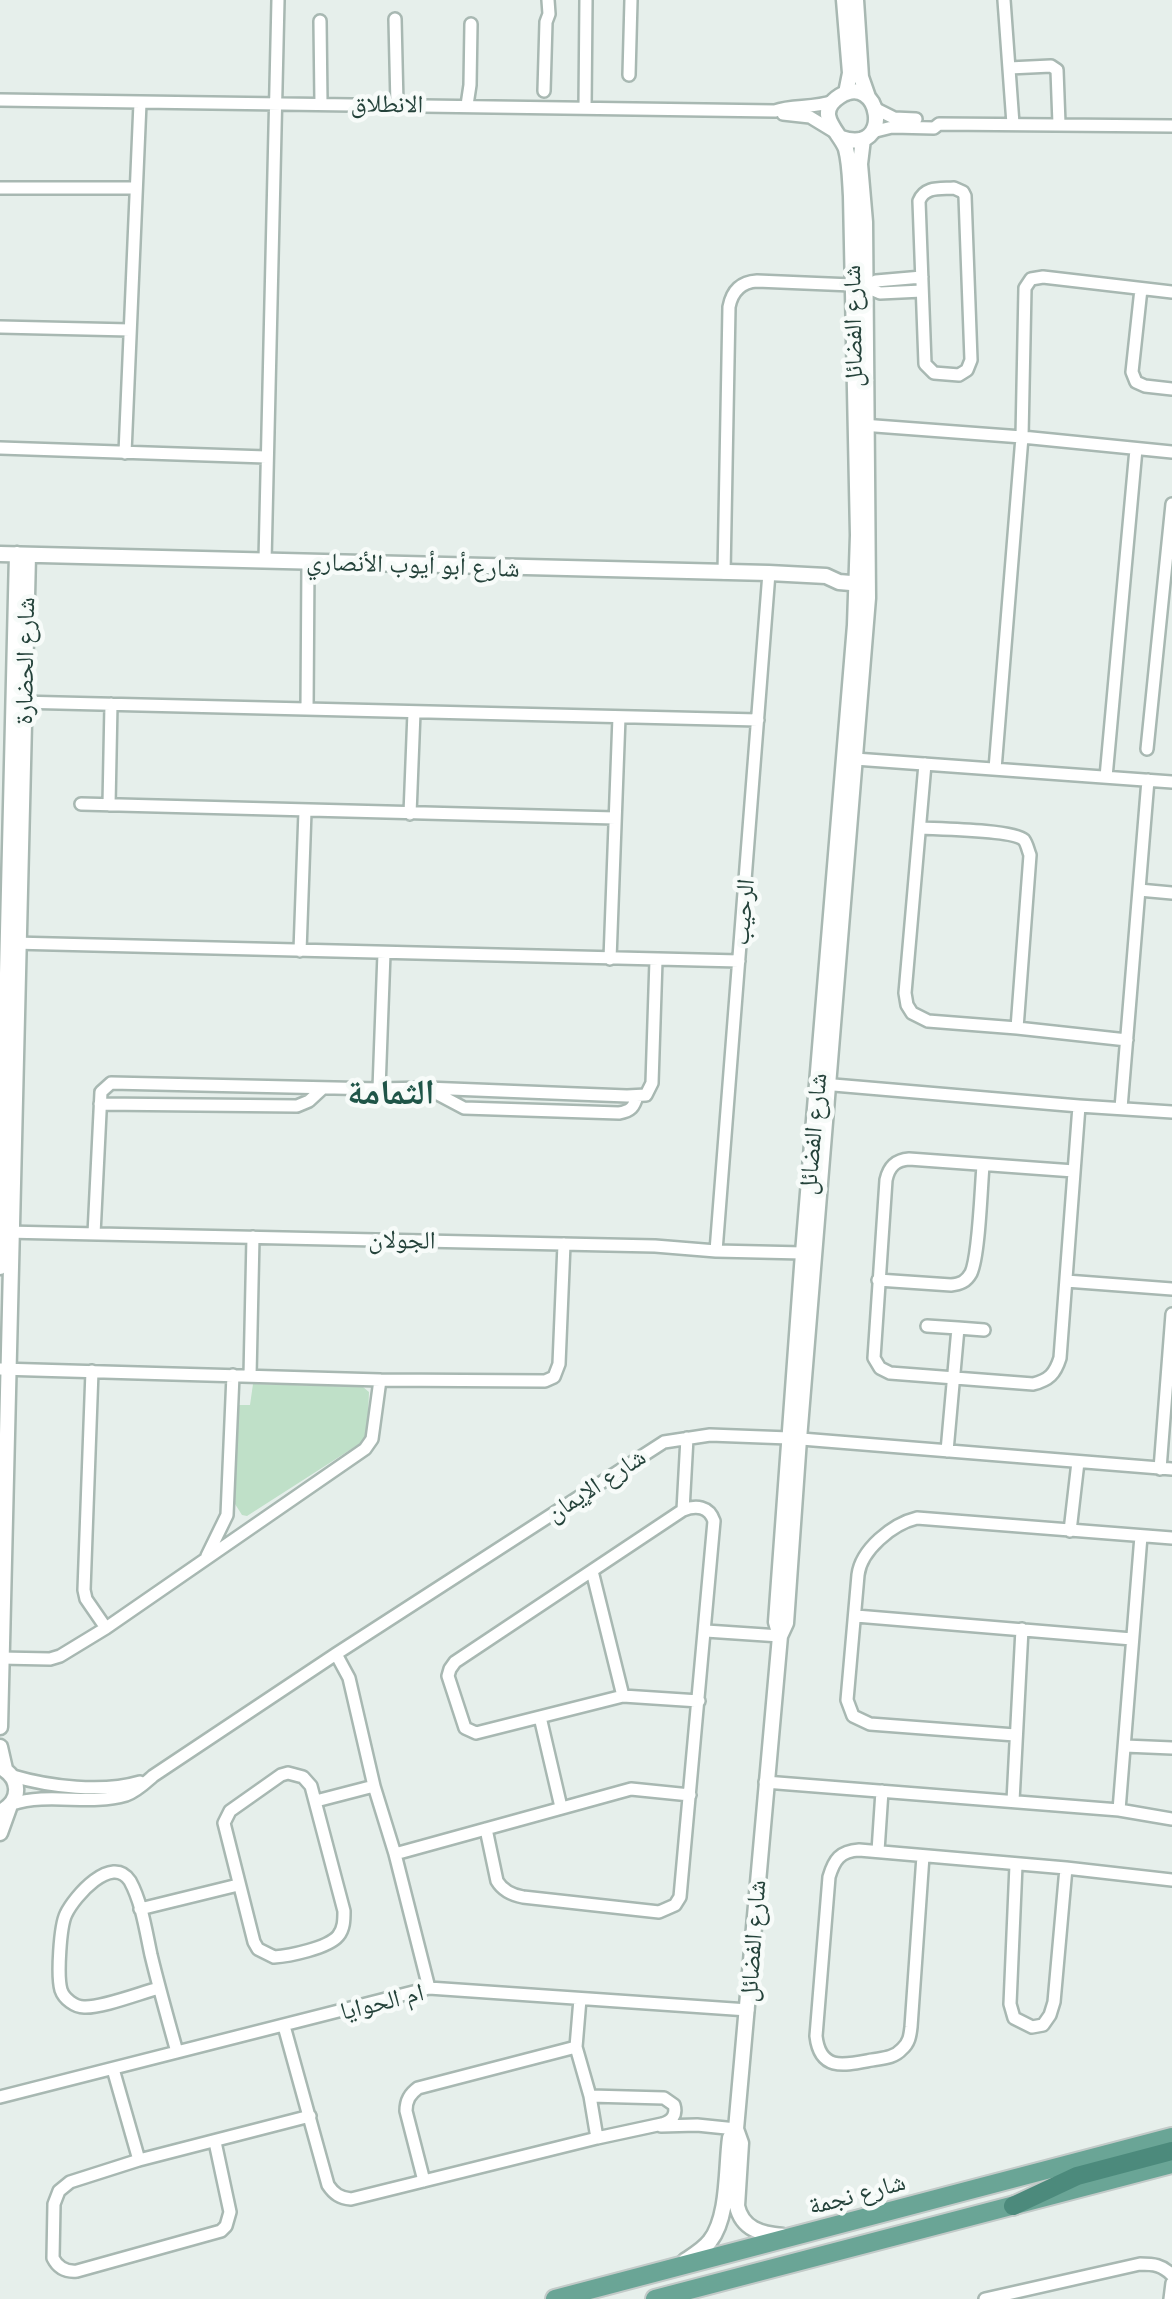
<!DOCTYPE html>
<meta charset="utf-8">
<style>
body{margin:0}
canvas{display:block;background:#e6efeb}
</style>
<canvas width="1172" height="2299"></canvas>
<script>
const ctx = document.querySelector('canvas').getContext('2d');
ctx.lineJoin = 'round';
function fillPath(path, color) {
  ctx.fillStyle = color;
  ctx.fill(path, 'evenodd');
}
function trace(path, color, width, dash) {
  ctx.strokeStyle = color;
  ctx.lineWidth = width;
  ctx.lineCap = dash ? 'butt' : 'round';
  ctx.setLineDash(dash || []);
  ctx.stroke(path);
}
function write(font, color, halo, rows, align = 'center') {
  ctx.font = font + ' Lato,"Noto Naskh Arabic",sans-serif';
  ctx.lineWidth = 9;
  ctx.setLineDash([]);
  ctx.textBaseline = 'middle';
  ctx.strokeStyle = halo;
  ctx.fillStyle = color;
  for (const [text, x, y, turn = 0] of rows) {
    ctx.save();
    ctx.translate(x, y);
    ctx.rotate((+turn || 0) * Math.PI / 180);
    ctx.textAlign = isNaN(turn) ? turn : align;
    if (halo) ctx.strokeText(text, 0, 0);
    ctx.fillText(text, 0, 0);
    ctx.restore();
  }
}
fillPath(new Path2D(`
 M253,1384L363,1387L369,1392L367,1439L247,1516L242,1515L235,1504L237,1405H250Z`), '#bfe0c8');
const minor = new Path2D(`
 M1004,0L1013,124
 M395,19L397,105
 M320,21L321,103
 M1009,68L1051,66L1057,70L1059,124
 M629,75L631,0
 M544,91L546,22L549,14L548,0
 M0,100L775,111C793,104 812,109 834,101
 M467,105L470,85L471,24
 M585,108L586,0
 M876,109L894,118L916,119
 M783,114L810,117L833,131
 M872,132L892,127L934,128L939,124L1172,126
 M0,188H136
 M954,188L963,192L965,196L971,360L967,370L959,375L934,373L925,364L919,201C925,186 940,189 954,188Z
 M866,287L876,281L922,277
 M1141,289L1132,372L1136,382L1145,386L1172,389
 M0,327L130,330
 M862,425L1022,437L1172,452
 M0,448L266,457
 M125,453L140,103
 M265,561L278,0
 M724,573L729,307C732,291 741,282 757,281L852,285L866,287L880,293L922,291
 M18,702L758,720
 M307,709L308,562
 M1147,749L1172,504
 M850,753L855,759L1172,782
 M925,764L905,993L907,1005L912,1013L928,1021L1017,1028L1127,1040
 M995,769L1022,437L1025,288L1031,279L1043,277L1172,292
 M1106,777L1136,449
 M81,804L615,818
 M109,805L111,704
 M410,814L414,712
 M921,828C939,829 1014,830 1024,840C1027,844 1028,850 1030,855L1017,1028
 M1139,890L1172,893
 M13,943L739,961
 M300,951L305,811
 M610,959L619,717
 M822,1084L1079,1106L1172,1112
 M379,1089L384,953
 M430,1090L464,1108L619,1113C631,1111 634,1107 637,1096
 M100,1104L297,1106L309,1101L323,1088
 M1121,1108L1148,780
 M1074,1171L909,1159C896,1160 889,1166 886,1180L874,1358L880,1368L890,1373L1033,1384C1049,1380 1055,1374 1060,1358C1067,1274 1073,1190 1079,1106
 M5,1232L655,1246L716,1251L803,1253
 M94,1234L101,1092L111,1083L379,1089L426,1088L627,1096L646,1095L652,1083L656,960
 M716,1251L769,573
 M878,1280L951,1285C960,1284 966,1282 971,1273C979,1256 981,1188 983,1166
 M1066,1281L1172,1289
 M927,1326L958,1328L947,1451
 M958,1328L984,1330
 M0,1369L380,1380L545,1381L554,1377L559,1364L564,1244
 M92,1371L84,1590L86,1599L106,1628
 M250,1376L253,1237
 M1160,1469L1172,1314
 M683,1510L687,1438
 M1070,1531L1078,1462
 M207,1556L227,1515L233,1375
 M592,1571L623,1696
 M856,1616L1132,1639
 M706,1631L780,1636
 M336,1654L349,1678L374,1786L395,1854L429,1988
 M0,1658L50,1659L60,1656L106,1628L365,1449L372,1439L380,1380
 M540,1717L561,1807
 M1015,1735L870,1724L853,1716L847,1700L858,1575C861,1550 892,1524 917,1518L1172,1538
 M1125,1746L1172,1748
 M288,1773L303,1777L311,1786L344,1911C344,1920 344,1929 338,1936C328,1948 289,1956 274,1957L258,1949L254,1942L224,1823L230,1811L281,1775Z
 M13,1776C50,1787 103,1793 140,1782
 M765,1782L1119,1810L1172,1819
 M316,1801L374,1786
 M1013,1801L1022,1629
 M12,1804C50,1792 89,1806 126,1795C137,1791 145,1783 153,1776L336,1654L664,1442L710,1435L789,1438L1172,1469
 M1119,1810L1141,1536
 M486,1829L497,1881C503,1891 512,1895 523,1897L659,1912L675,1905L680,1897L714,1521C709,1506 696,1505 683,1510L455,1662L450,1669L448,1676L465,1728L476,1733L623,1696L699,1701
 M878,1851L882,1791
 M395,1854L631,1789L690,1795
 M923,1856L911,2027C910,2036 909,2043 902,2049C894,2058 883,2058 872,2060C845,2065 820,2072 816,2036L829,1877C834,1860 840,1851 859,1850L1066,1868L1172,1880
 M1016,1865L1010,2004L1014,2018L1032,2027L1043,2025L1050,2015L1054,2002L1066,1868
 M140,1909L238,1885
 M159,1988C140,1993 102,2008 84,2007C75,2007 64,1999 61,1990C57,1976 60,1926 66,1914C74,1897 112,1853 130,1881C142,1903 146,1932 151,1955C159,1988 168,2020 177,2052
 M580,1999L576,2047L590,2096L597,2138
 M284,2026L328,2185C334,2194 340,2198 351,2199L597,2138L662,2124C672,2121 677,2115 674,2105L664,2098L590,2096
 M113,2069L139,2160
 M0,2097L429,1988L748,2010
 M661,2126L697,2125L736,2129
 M215,2142L230,2212L226,2226L221,2231L77,2271C66,2272 58,2268 53,2258L54,2204L59,2191L70,2182L139,2160L310,2116
 M424,2181L406,2111C406,2100 410,2094 418,2088L576,2047
 M985,2299L1140,2264C1154,2264 1162,2265 1172,2275
 M1170,2299L1172,2283`);
const tertiary = new Path2D(`
 M844,0L850,73L846,93
 M856,0L861,77L868,97
 M0,554L769,573L826,576L839,582L862,584
 M0,1267L17,554
 M780,1636L786,1623L799,1439L868,598L865,222L860,164L863,139
 M0,1727L28,555
 M0,1747L5,1769
 M0,1767C21,1778 22,1801 0,1812
 M0,1833L9,1808
 M736,2129L741,2143L737,2206C742,2229 761,2234 783,2236
 M685,2261C694,2255 704,2249 710,2241C729,2217 726,2167 730,2138L736,2129L780,1636L776,1622L803,1253L855,625L858,535L851,196C850,181 850,164 846,149C841,133 812,114 840,96C880,71 895,156 841,138`);
const primary = new Path2D(`
 M555,2299L1172,2137
 M655,2299L1172,2164`);
const trunk = new Path2D(`
 M1013,2206L1077,2176L1172,2151`);
trace(minor, '#a8b8b2', 16);
trace(tertiary, '#a8b8b2', 19);
trace(primary, '#c2cac8', 22);
trace(trunk, '#c2cac8', 22);
trace(minor, '#fff', 11);
trace(tertiary, '#fff', 14);
trace(primary, '#6aa596', 18);
trace(trunk, '#4c8a7c', 18);
write('25px', '#24423a', '#f7fbf9', [
 ["الانطلاق",387,104,1],
 ["شارع الفضائل",853,326,-91],
 ["شارع أبو أيوب الأنصاري",413,565,2],
 ["شارع الحضارة",25,661,-89],
 ["الرحيب",743,912,-85],
 ["شارع الفضائل",813,1134,-85],
 ["الجولان",402,1240,1],
 ["شارع الإيمان",596,1485,-33],
 ["شارع الفضائل",753,1941,-86],
 ["ام الحوايا",382,2002,-14],
 ["شارع نجمة",857,2194,-15]
]);
write('bold 35px', '#1f5548', '#f7fbf9', [
 ["الثمامة",391,1093]
]);
</script>
